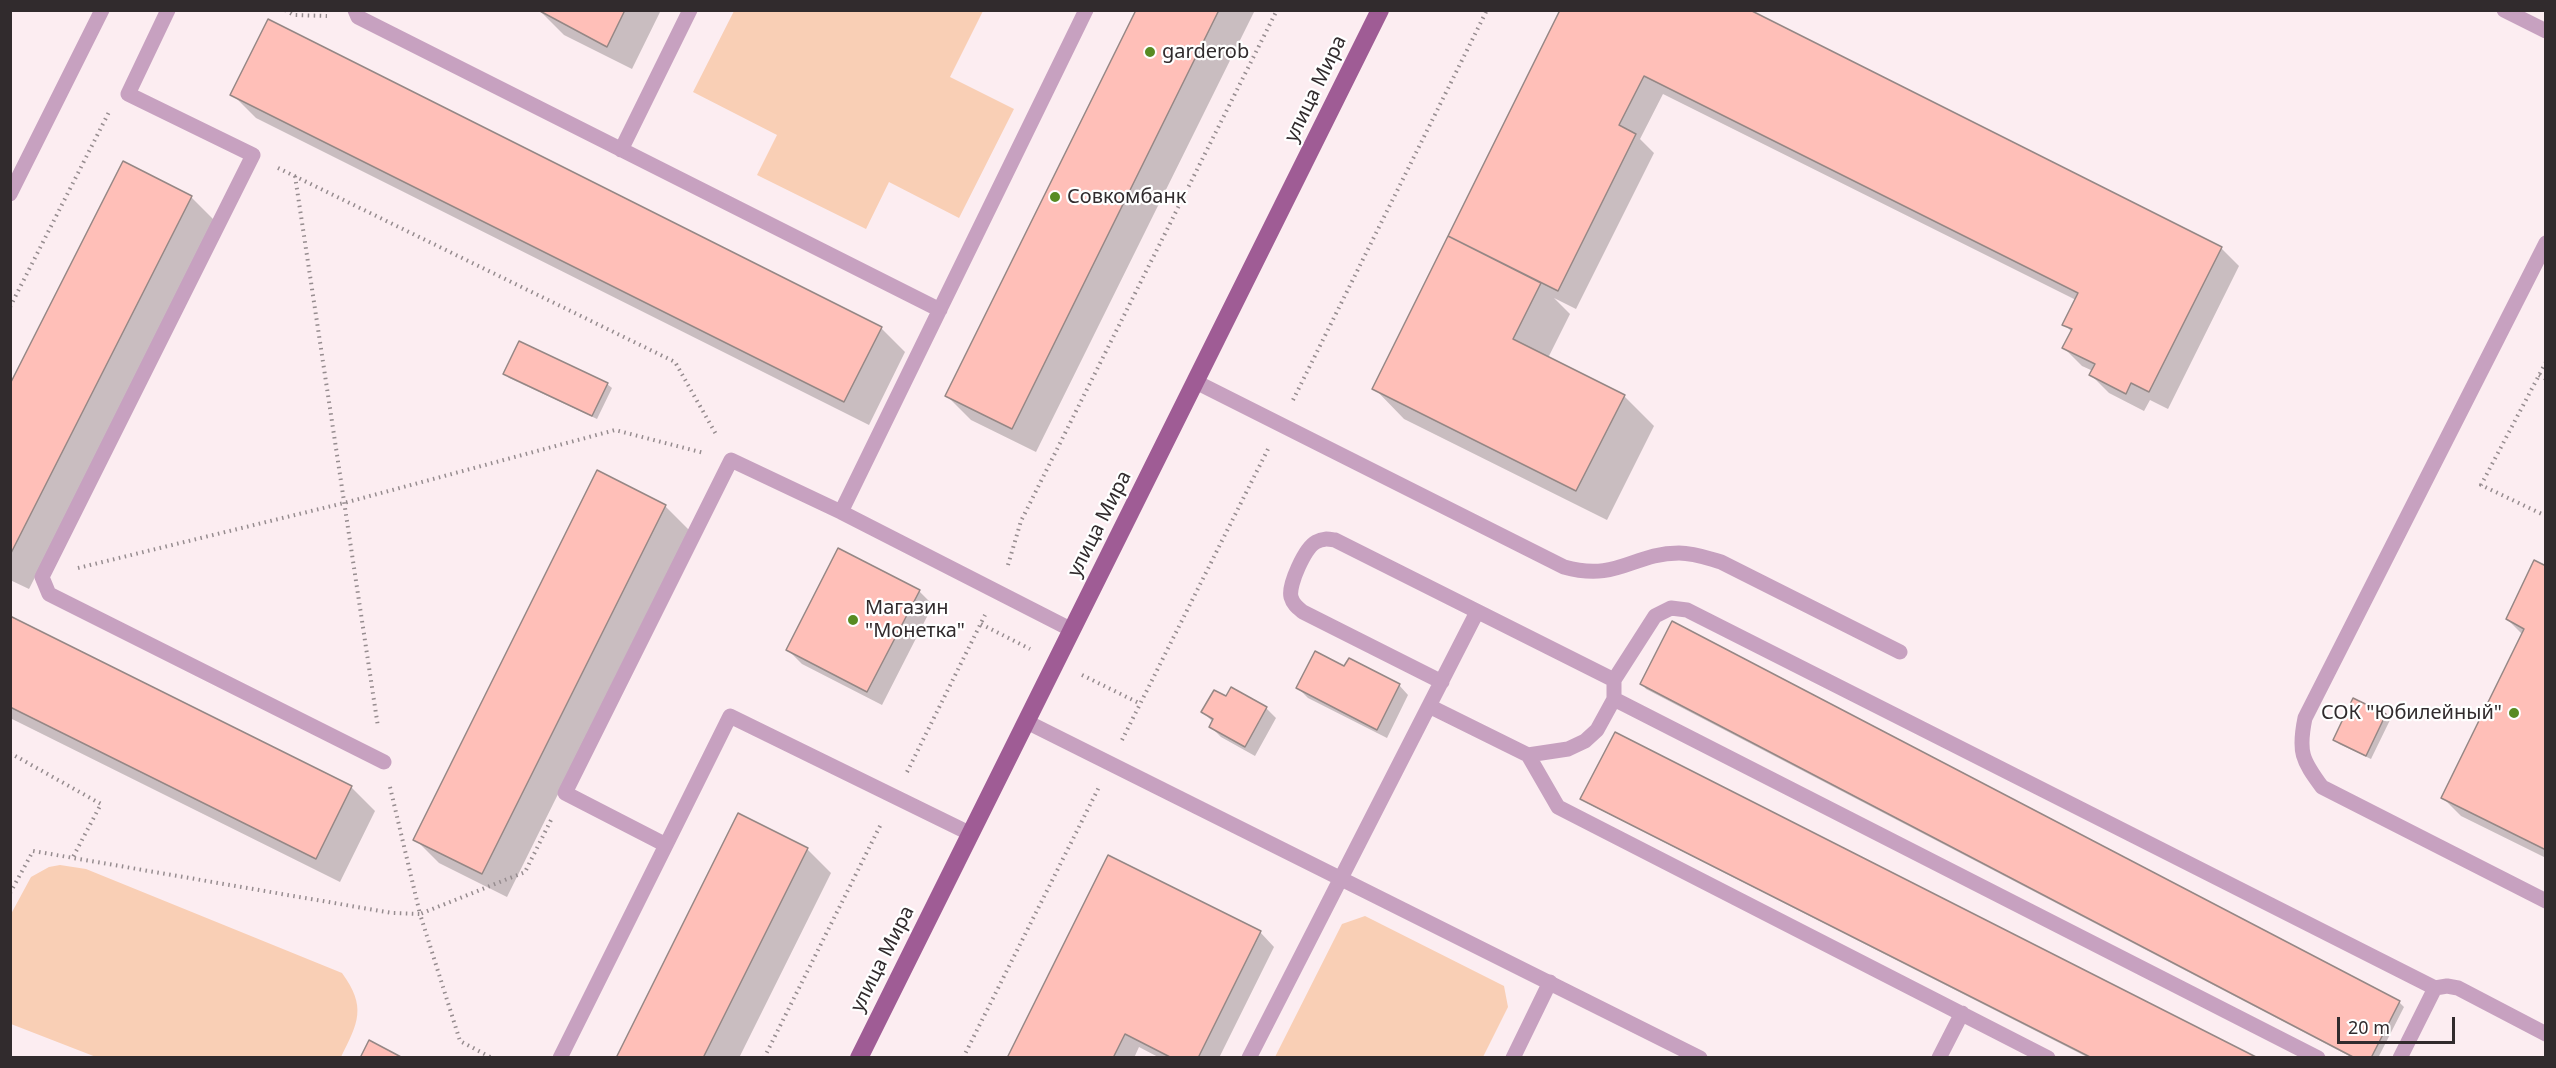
<!DOCTYPE html>
<meta charset="utf-8">
<style>
body{margin:0}
#map{position:relative;width:2556px;height:1068px;overflow:hidden;background:#fcedf1;font-family:"Noto Sans",sans-serif}
canvas{display:block}
.frame{position:absolute;inset:0;border:12px solid #312b2d;pointer-events:none}
.scale{position:absolute;left:2337px;top:1017px;width:118px;height:27px;box-sizing:border-box;border:3px solid #312b2d;border-top:0;padding-left:8px;font-size:18px;line-height:21px;white-space:nowrap;color:#312b2d;-webkit-text-stroke:4px #fff;paint-order:stroke}
</style>
<div id="map">
<canvas width="2556" height="1068"></canvas>
<div class="frame"></div>
<div class="scale">20 m</div>
</div>
<script>
const ctx = document.querySelector('canvas').getContext('2d');
ctx.lineJoin = 'round';
function fillPath(path, color) {
  ctx.fillStyle = color;
  ctx.fill(path, 'evenodd');
}
function trace(path, color, width, dash) {
  ctx.strokeStyle = color;
  ctx.lineWidth = width;
  ctx.lineCap = dash ? 'butt' : 'round';
  ctx.setLineDash(dash || []);
  ctx.stroke(path);
}
function write(font, color, halo, rows, align = 'center') {
  ctx.font = font + ' "Noto Sans",sans-serif';
  ctx.lineWidth = 4.5;
  ctx.setLineDash([]);
  ctx.textBaseline = 'middle';
  ctx.strokeStyle = halo;
  ctx.fillStyle = color;
  for (const [text, x, y, turn = 0] of rows) {
    ctx.save();
    ctx.translate(x, y);
    ctx.rotate((+turn || 0) * Math.PI / 180);
    ctx.textAlign = isNaN(turn) ? turn : align;
    if (halo) ctx.strokeText(text, 0, 0);
    ctx.fillText(text, 0, 0);
    ctx.restore();
  }
}
fillPath(new Path2D(`
 M734,11H983L950,77L1014,109L959,218L889,182L866,229L757,175L777,135L693,92Z
 M60,865L86,869L342,973C367,1007 358,1023 341,1057H96L11,1024V914L31,877L49,867Z
 M1365,916L1504,986L1508,1007L1483,1057H1275L1342,924Z`), '#f9cfb5');
fillPath(new Path2D(`
 M661,10L632,69L564,35L540,11Z
 M1138,10H1255L1036,452L971,420L947,396Z
 M1562,10L2221,248L2239,266L2168,409L2150,400L2144,411L2109,393L2091,375L2093,371L2082,366L2064,348L2072,332L2064,324L2076,300L1663,94L1640,139L1654,153L1576,309L1554,298L1570,314L1548,358L1624,396L1654,426L1607,520L1404,419L1374,388Z
 M232,94L881,328L905,352L869,425L256,118Z
 M191,197L215,221L29,589L10,580V387Z
 M505,374L607,384L612,388L597,419L509,378Z
 M665,506L689,530L507,897L439,863L415,839Z
 M2546,568V858L2461,816L2442,797L2523,635L2507,619Z
 M919,591L933,605L882,705L802,664L788,650Z
 M10,618L351,787L375,811L340,882L10,718Z
 M1345,668L1399,685L1408,695L1387,738L1308,698L1298,688Z
 M1642,684L2399,1002L2404,1007L2378,1058H2353L1646,689Z
 M1226,698L1266,708L1276,718L1255,756L1221,737L1211,727L1213,722L1203,712Z
 M2354,700L2386,715L2390,720L2371,759L2339,744L2335,740Z
 M1582,799L2255,1058H2089L1587,803Z
 M807,849L831,873L739,1058H618Z
 M1260,932L1274,947L1219,1058H1160L1139,1047L1134,1058H1009Z`), '#0003');
const building = new Path2D(`
 M538,10H625L607,47Z
 M1136,10H1219L1012,429L945,396Z
 M1560,10H1750L2222,247L2149,392L2131,383L2126,394L2089,375L2095,364L2062,348L2072,329L2062,325L2078,293L1644,76L1619,125L1636,134L1558,291L1448,236Z
 M268,19L882,327L844,402L230,95Z
 M123,161L192,196L10,555V384Z
 M1448,236L1541,283L1513,339L1625,395L1576,491L1372,389Z
 M519,341L608,383L592,416L503,374Z
 M597,470L666,505L482,874L413,840Z
 M838,548L920,590L867,692L786,650Z
 M2534,560L2546,566V850L2441,798L2524,629L2506,619Z
 M10,616L352,786L316,859L10,707Z
 M1672,621L2400,1001L2371,1058H2355L1640,684Z
 M1315,651L1344,666L1349,658L1400,684L1377,730L1296,688Z
 M1231,687L1267,707L1245,747L1209,727L1213,719L1201,712L1214,690L1226,696Z
 M2353,698L2386,714L2366,756L2333,740Z
 M1615,732L2258,1058H2092L1580,799Z
 M738,813L808,848L703,1058H616Z
 M1108,855L1261,931L1198,1058H1172L1125,1034L1113,1058H1007Z
 M369,1040L403,1058H360Z`);
fillPath(building, '#ffbfb8');
trace(building, '#958785', 1.5);
trace(new Path2D(`
 M285,10L294,15L327,16
 M278,168L675,362L717,436
 M295,176L378,727
 M10,307L109,112
 M2546,362L2481,485L2546,516
 M2539,375L2546,379
 M1293,400L1487,10
 M1008,565L1021,521L1277,10
 M78,568L344,503L615,430L704,453
 M981,624L1030,649
 M1082,675L1141,704
 M1122,740L1268,449
 M10,753L101,804L73,857
 M907,772L985,615
 M390,787L420,914L525,872L552,818
 M10,893L33,851L392,913L420,914L460,1041L492,1058
 M764,1058L882,822
 M963,1058L1099,787`), '#968c8f', 4, [1.5, 4.5]);
trace(new Path2D(`
 M168,10L128,94L253,155L42,577L49,594L384,762
 M355,10L358,17L940,310
 M2504,10L2546,31
 M621,150L690,10
 M10,194L102,10
 M2546,243L2305,718C2298,752 2302,760 2322,787L2546,901
 M1196,382L1564,567C1618,582 1633,553 1679,553C1694,553 1707,558 1721,562L1900,652
 M841,512L1086,10
 M1614,680L1655,616L1671,608L1687,610L2435,988
 M1442,682L1303,612C1297,607 1293,604 1291,597C1288,585 1305,548 1316,542C1323,538 1328,539 1335,540L1614,680V699L2318,1058
 M1429,706L1528,755L1568,749L1585,741L1597,730L1614,699
 M1027,722L1700,1058
 M1528,755L1558,807L2048,1058
 M666,845L730,716L971,834
 M560,1058L666,845L565,793L731,460L841,512L1072,630
 M1249,1058L1477,612
 M1513,1058L1550,982
 M1939,1058L1962,1013
 M2400,1058L2435,988L2447,986L2458,988L2546,1034`), '#c7a1c0', 15);
trace(new Path2D(`
 M859,1058L1380,10`), '#9f5c95', 18);
for (const [x, y, r, color] of [
 [1150,52,6,"#588b22"],
 [1055,197,6,"#588b22"],
 [853,620,6,"#588b22"],
 [2514,713,6,"#588b22"]
]) {
  const dot = new Path2D();
  dot.arc(x, y, r, 0, 2 * Math.PI);
  ctx.fillStyle = color;
  ctx.fill(dot);
  trace(dot, '#fff', 2);
}
write('20px', '#312b2d', '#fff', [
 ["garderob",1162,52],
 ["Совкомбанк",1067,197],
 ["Магазин",865,608],
 ["\"Монетка\"",865,631],
 ["СОК \"Юбилейный\"",2502,713,"right"]
], 'left');
write('20px', '#312b2d', '#fff', [
 ["улица Мира",1316,89,-64],
 ["улица Мира",1100,524,-63],
 ["улица Мира",883,959,-63]
]);
</script>
